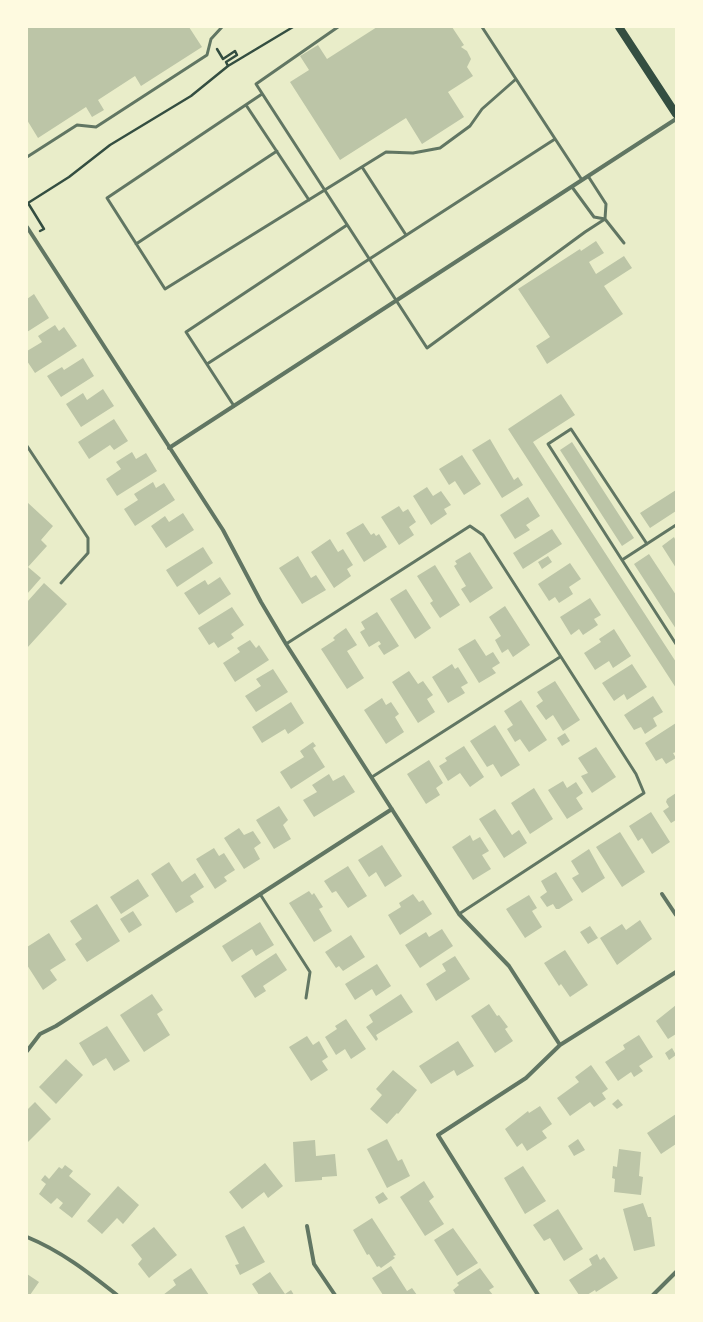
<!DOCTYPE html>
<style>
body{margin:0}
#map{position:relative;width:703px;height:1322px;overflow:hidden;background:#e9edc9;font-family:Rubik,sans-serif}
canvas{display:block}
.frame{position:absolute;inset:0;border:28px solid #fefae0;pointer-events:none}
</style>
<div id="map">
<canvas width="703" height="1322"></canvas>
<div class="frame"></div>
</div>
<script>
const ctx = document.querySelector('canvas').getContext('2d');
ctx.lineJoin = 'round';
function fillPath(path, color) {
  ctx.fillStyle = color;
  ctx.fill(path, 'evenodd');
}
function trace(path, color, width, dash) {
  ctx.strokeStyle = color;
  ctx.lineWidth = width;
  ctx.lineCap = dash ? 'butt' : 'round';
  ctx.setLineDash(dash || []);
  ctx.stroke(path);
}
fillPath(new Path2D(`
 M27,27H189L202,47L141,86L135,76L98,100L104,110L92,117L86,107L38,138L27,120Z
 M377,27H452L464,45L461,47L467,51L471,59L467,67L473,76L448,92L464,117L422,144L406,118L340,160L290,82L309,70L300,56L318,45L327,59Z
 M596,241L604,253L589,262L596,274L624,256L632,268L604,286L623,314L547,364L536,346L550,337L518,289L580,249L581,251Z
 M34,294L49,318L27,332V299Z
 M55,325L59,331L64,327L77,346L35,373L27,361V351L42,342L38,336Z
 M83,358L94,376L61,397L47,376L62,367L64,370Z
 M103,389L114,406L81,427L66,404L83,393L87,400Z
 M561,394L575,415L533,442L676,662V688L508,429Z
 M114,419L128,441L114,450L110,445L89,459L78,442Z
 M490,439L514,480L518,477L523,485L502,498L472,450Z
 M572,442L634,538L622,546L560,450Z
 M132,452L136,459L146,453L157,471L117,496L106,479L121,469L116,462Z
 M462,455L481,484L464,495L455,481L449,485L439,469Z
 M153,482L156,488L164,483L175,500L135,526L124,509L138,500L134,494Z
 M427,487L433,496L441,491L451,505L444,509L447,514L431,525L413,496Z
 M676,490V511L650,528L640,513Z
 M528,497L540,516L526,525L530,530L515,539L500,515Z
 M27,502L53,526L41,540L47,546L28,567L41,578L27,594Z
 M399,506L403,512L408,509L416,522L409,527L414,535L399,545L381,517Z
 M183,513L194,530L166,548L151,526L165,516L169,522Z
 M363,523L371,535L374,533L376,536L379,534L387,547L364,562L346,533Z
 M552,529L562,544L523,569L513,553Z
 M674,537L676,541V568L662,546Z
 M330,539L338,552L343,549L353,565L347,569L351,576L334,588L311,552Z
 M203,547L213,563L177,587L166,570Z
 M470,552L493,588L470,603L461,589L466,586L454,566L457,564L455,561Z
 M649,554L676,595V629L634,564Z
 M298,556L311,578L316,575L326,590L302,604L279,568Z
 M548,556L552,562L542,569L538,562Z
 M570,563L581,579L569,587L573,594L559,603L555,597L549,601L538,584Z
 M435,565L460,605L440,618L430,603L433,601L417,576Z
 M220,577L231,594L199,615L184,593L205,580L208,585Z
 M44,583L67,604L27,648V602Z
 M406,589L431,628L415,639L390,599Z
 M590,598L601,615L594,619L598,625L583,635L579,629L571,635L560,617Z
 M505,606L530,645L513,657L508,649L502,653L495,640L501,636L489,617Z
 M232,607L244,625L231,634L234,638L218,648L214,642L209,645L198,628Z
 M377,612L399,646L384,655L378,646L381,644L379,641L369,647L360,632L365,629L361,622Z
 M346,628L357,645L347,651L364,678L347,689L321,649L335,640L333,638L336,635Z
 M614,629L631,656L613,668L609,661L595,670L584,653L601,642L599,639Z
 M475,639L486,656L493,652L500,663L492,668L496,673L479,683L458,649Z
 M250,640L256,648L259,645L269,660L235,682L223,663L240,652L237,648Z
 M452,664L455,669L458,667L468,683L461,687L465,693L448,703L432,677Z
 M632,664L647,687L627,700L624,694L614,701L602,683Z
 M273,669L288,692L256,712L245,696L261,686L256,679Z
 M409,671L418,684L423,681L433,695L427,699L435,712L418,723L392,682Z
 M555,681L580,720L563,731L553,715L546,720L536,706L543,701L537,692Z
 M653,696L663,712L653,718L657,726L645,734L641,727L634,730L624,715Z
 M382,698L386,705L391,702L399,714L395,717L404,732L386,744L364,710Z
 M521,700L547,740L529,752L520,739L515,742L507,729L513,725L504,711Z
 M291,702L304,723L288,734L285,729L262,743L252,727Z
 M676,723V752L673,753L676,758L666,764L662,758L656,761L645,743Z
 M495,725L520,765L501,777L493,764L487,767L470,741Z
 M565,733L570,741L562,746L557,738Z
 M313,742L316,746L313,748L325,767L291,789L280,772L304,757L300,751Z
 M464,746L484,777L470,787L460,773L448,781L439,766L447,761L445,758Z
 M596,747L616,777L592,793L581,776L588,773L578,758Z
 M429,760L443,783L436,788L440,795L426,804L407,774Z
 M329,774L333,781L344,775L355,792L314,817L303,800L317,792L312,785Z
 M563,781L567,788L576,782L583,793L576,798L583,809L567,819L548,790Z
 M534,788L553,819L530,834L511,803Z
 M676,793V820L671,823L663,811L669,807L666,802L667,799Z
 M279,806L288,820L283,825L291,839L274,849L256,820Z
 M495,809L512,835L519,830L527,843L504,858L479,819Z
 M651,812L670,842L652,854L642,838L638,841L629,826Z
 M239,828L244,835L253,831L261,843L254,848L260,859L244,869L224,838Z
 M620,832L645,872L622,887L596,847Z
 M470,835L473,841L480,837L489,851L482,855L491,869L473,880L452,847Z
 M382,845L402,876L385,887L376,872L369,877L358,860Z
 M214,848L219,856L224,853L235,870L224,877L227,881L215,889L196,859Z
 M589,849L605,878L582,893L572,878L579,874L571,861Z
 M169,862L182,882L195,873L204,887L190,896L194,902L176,913L151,874Z
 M348,866L367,896L348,908L336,891L332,893L324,881Z
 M556,872L573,900L559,909H556L553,904L547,907L540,897L547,892L541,881Z
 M138,879L149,896L121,914L110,897Z
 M309,891L312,895L314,893L323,907L319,909L332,931L314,942L289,903Z
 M413,894L419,902L423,900L432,914L400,935L388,915L401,907L399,903Z
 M529,895L537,908L532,911L542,927L525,938L506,909Z
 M97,904L120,941L87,962L75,944L82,939L70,921Z
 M133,911L142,925L129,933L120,919Z
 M640,920L652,939L617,965L600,938L622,924L626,930Z
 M260,922L274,945L256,956L252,949L232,962L222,946Z
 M590,926L598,938L588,944L580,932Z
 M442,929L453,946L420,968L405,945L426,932L429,937Z
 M49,933L66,960L50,970L57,980L43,990L27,965V947Z
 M351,935L365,957L343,971L339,966L336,968L325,952Z
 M565,950L588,985L570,997L561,984L559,986L544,963Z
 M276,953L287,970L263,986L266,991L255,998L241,976Z
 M455,956L470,979L436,1001L426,984L446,971L442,964Z
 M377,964L391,986L376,996L372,989L355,1000L345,984Z
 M152,994L163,1010L157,1014L170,1035L144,1052L120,1015Z
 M401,994L413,1012L376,1035L378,1039L376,1041L366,1027L373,1022L369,1015Z
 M489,1004L497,1016L499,1015L508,1027L505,1029L513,1041L495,1053L471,1016Z
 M676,1005V1034L668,1039L656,1021Z
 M346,1019L366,1049L351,1059L345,1049L336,1055L325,1037L337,1029L335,1026Z
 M107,1026L130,1061L114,1071L106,1058L93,1066L79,1043Z
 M639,1035L653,1057L639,1066L643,1071L634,1077L631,1072L618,1081L605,1062L625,1049L623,1045Z
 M307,1036L313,1045L319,1041L328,1057L322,1061L328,1070L311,1081L289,1047Z
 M458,1041L474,1066L457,1076L454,1070L431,1084L419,1066Z
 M672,1048L676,1055L669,1060L665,1053Z
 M66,1059L83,1075L56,1104L39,1087Z
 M591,1065L608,1089L602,1093L606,1099L594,1107L590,1102L570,1116L557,1098L579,1082L575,1077Z
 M393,1070L417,1090L398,1114L397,1113L387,1124L370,1109L382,1095L376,1089Z
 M618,1099L623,1105L617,1109L612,1104Z
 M35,1102L51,1119L27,1143V1110Z
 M540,1106L552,1124L542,1131L547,1138L527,1151L522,1143L517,1147L505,1129L528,1111L529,1113Z
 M676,1114V1144L661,1154L647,1133Z
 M387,1139L398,1161L402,1159L410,1176L387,1188L367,1149Z
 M578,1139L585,1150L574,1156L568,1146Z
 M315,1140L316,1156L335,1154L337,1176L322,1177V1180L295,1182L293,1142Z
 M619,1149L641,1152L639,1176L643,1177L641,1195L614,1192L615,1179L612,1178L613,1166L617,1167Z
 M265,1163L283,1186L268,1198L264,1192L242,1209L229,1192Z
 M65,1165L73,1171L69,1176L91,1194L72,1218L59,1208L63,1203L57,1198L51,1204L39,1194L46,1184L41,1180L45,1175L49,1179L59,1167L62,1169Z
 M523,1166L546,1201L525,1214L504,1178Z
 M424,1181L434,1197L429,1201L444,1224L425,1236L400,1197Z
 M118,1186L139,1205L123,1224L117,1218L102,1234L87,1221Z
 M383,1192L388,1199L379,1204L375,1197Z
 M643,1203L648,1217H651L655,1246L634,1251L623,1209Z
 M558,1209L583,1249L564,1261L550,1238L544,1241L533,1225Z
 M372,1218L396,1255L393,1256L395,1258L381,1268L379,1266L377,1267L369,1254L367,1255L353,1230Z
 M244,1226L265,1262L240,1275L235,1265L239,1264L225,1236Z
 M154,1227L177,1255L149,1278L138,1264L142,1259L131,1245Z
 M453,1228L478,1263L457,1276L434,1240Z
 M597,1254L600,1260L604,1257L618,1278L596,1292L595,1290L587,1295H579L569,1280L592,1265L589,1259Z
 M391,1266L407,1291L412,1288L417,1295H383L372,1278Z
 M191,1268L209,1295H163L176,1285L173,1280Z
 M480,1268L494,1287L489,1290L493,1295H456L453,1290L459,1285L457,1283Z
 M270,1272L285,1294L291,1290L294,1295H259L252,1284Z
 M27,1274L39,1282L30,1295H27Z`), '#bcc5a7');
trace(new Path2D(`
 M217,49L223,59L235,51L237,55L226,62L228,66L293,27
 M40,231L44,229L28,203L69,177L110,145L191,96L228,66`), '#344e41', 2.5);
trace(new Path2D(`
 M338,27L256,84L427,348L585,232L605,219L624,243
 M482,27L582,180
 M262,94L107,198L165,289L386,152L413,153L440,148L470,126L482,109L516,79
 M246,105L309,200
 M27,157L77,125L96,127L207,55L211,39L222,27
 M362,167L406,235
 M572,187L594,217L605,219L606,204L588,176
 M136,244L277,151
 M207,364L555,139
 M234,406L186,332L347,225
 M27,446L88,538V553L61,583
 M676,525L622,560L676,644
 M622,560L548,444L571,429L647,544
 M286,644L470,526L483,535L636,774L644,793L459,914
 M372,777L560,657
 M260,894L310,972L306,998`), '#617663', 3);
trace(new Path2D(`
 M27,227L223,530L261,602L286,644L459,914L509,966L560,1045
 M169,448L676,119
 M662,894L676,915
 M27,1051L40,1034L56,1026L392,809
 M307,1226L314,1264L335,1295
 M27,1237C61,1251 88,1272 117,1295
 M538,1295L438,1135L526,1078L560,1045L676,972
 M653,1295L676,1272`), '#617663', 4);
trace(new Path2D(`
 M619,27L676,114`), '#344e41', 8);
</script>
